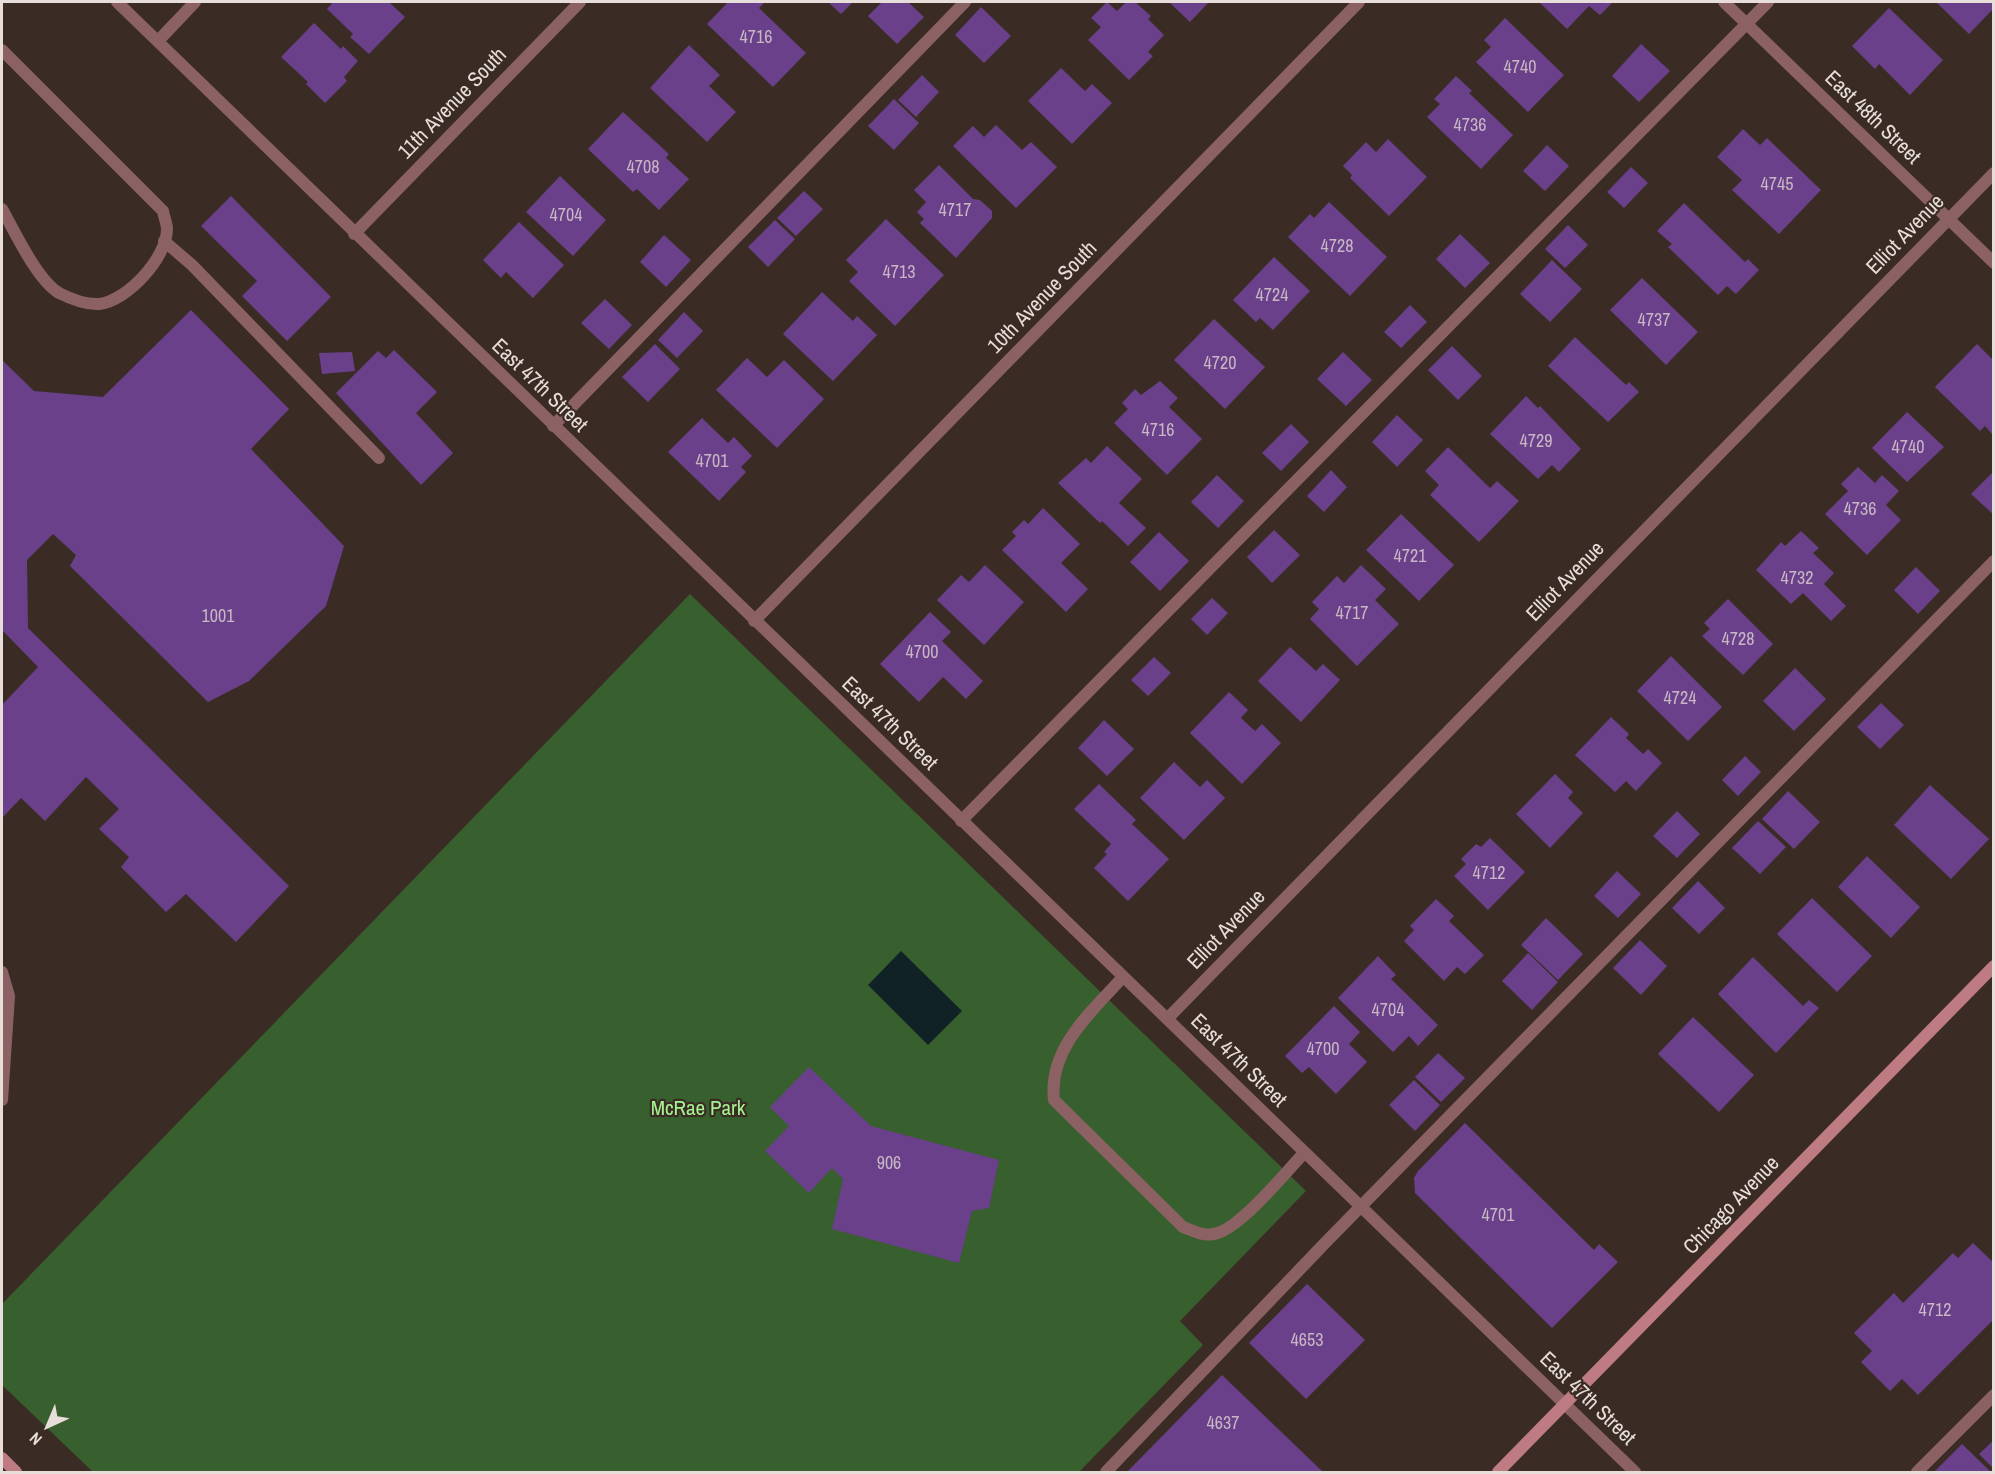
<!DOCTYPE html>
<style>
body{margin:0}
#map{position:relative;width:1995px;height:1474px;overflow:hidden;background:#3a2c24;font-family:"Archivo Narrow",sans-serif}
canvas{display:block}
.frame{position:absolute;inset:0;border:3px solid #e8ded9;pointer-events:none}
.north{position:absolute;left:18px;top:1396px;width:60px;height:60px;-webkit-text-stroke:4px #3a2c24;paint-order:stroke;rotate:224deg;font-size:16px;font-weight:700;line-height:24px;text-align:center;color:#e8ded9}
.north::after{content:'';display:block;margin:auto;width:21px;height:27px;background:#e8ded9;clip-path:polygon(50% 0,100% 100%,50% 72%,0 100%)}
</style>
<div id="map">
<canvas width="1995" height="1474"></canvas>
<div class="frame"></div>
<div class="north">N</div>
</div>
<script>
const ctx = document.querySelector('canvas').getContext('2d');
ctx.lineJoin = 'round';
function fillPath(path, color) {
  ctx.fillStyle = color;
  ctx.fill(path, 'evenodd');
}
function trace(path, color, width, dash) {
  ctx.strokeStyle = color;
  ctx.lineWidth = width;
  ctx.lineCap = dash ? 'butt' : 'round';
  ctx.setLineDash(dash || []);
  ctx.stroke(path);
}
function write(font, color, halo, rows, align = 'center') {
  ctx.font = font + ' "Archivo Narrow",sans-serif';
  ctx.lineWidth = 4.5;
  ctx.setLineDash([]);
  ctx.textBaseline = 'middle';
  ctx.strokeStyle = halo;
  ctx.fillStyle = color;
  for (const [text, x, y, turn = 0] of rows) {
    ctx.save();
    ctx.translate(x, y);
    ctx.rotate((+turn || 0) * Math.PI / 180);
    ctx.textAlign = isNaN(turn) ? turn : align;
    if (halo) ctx.strokeText(text, 0, 0);
    ctx.fillText(text, 0, 0);
    ctx.restore();
  }
}
fillPath(new Path2D(`
 M690,594L1306,1191L1180,1321L1203,1345L1079,1472H93L2,1385V1304Z`), '#385f2e');
fillPath(new Path2D(`
 M901,951L962,1011L928,1045L868,985Z`), '#102225');
fillPath(new Path2D(`
 M333,2H389L405,17L369,54L350,37L353,34L327,9Z
 M728,2H765L759,8L806,53L773,87L707,24Z
 M828,2H853L841,14Z
 M882,2H908L924,17L897,44L868,16Z
 M1107,2L1117,11L1126,2H1135L1151,16L1148,19L1164,35L1148,52L1153,56L1129,80L1088,40L1101,27L1091,18Z
 M1169,2H1209L1190,22Z
 M1539,2H1613L1600,15L1589,6L1567,29Z
 M1936,2H1994V8L1969,34Z
 M981,7L1011,36L984,63L955,35Z
 M1889,8L1943,60L1910,95L1879,64L1875,69L1852,46Z
 M1505,18L1564,75L1528,112L1476,62L1491,47L1484,40Z
 M314,23L341,49L343,46L358,61L344,77L347,81L325,103L306,84L308,82L281,57Z
 M1641,44L1670,71L1639,102L1612,76Z
 M689,45L720,75L709,86L736,112L707,142L650,88Z
 M1061,68L1085,91L1092,84L1112,103L1072,144L1028,101Z
 M922,75L939,92L916,117L898,100Z
 M1456,76L1472,91L1469,93L1513,135L1481,169L1427,117L1440,104L1434,99Z
 M894,99L919,123L894,150L868,126Z
 M623,112L669,154L666,158L689,179L659,210L637,189L633,192L588,149Z
 M996,125L1022,150L1031,142L1057,167L1016,208L953,146L973,126L984,137Z
 M1743,129L1760,145L1767,138L1821,190L1779,234L1732,190L1742,180L1717,157Z
 M1388,139L1427,177L1389,216L1350,178L1352,175L1343,166L1366,142L1376,152Z
 M1547,145L1569,166L1545,191L1523,171Z
 M939,165L973,199L980,200L992,211V218L956,258L920,223L924,219L917,212L926,202L914,190Z
 M1631,167L1648,183L1624,208L1607,192Z
 M560,176L606,220L573,256L526,212Z
 M804,191L823,209L796,236L777,218Z
 M231,196L331,297L287,341L242,296L257,281L201,226Z
 M1329,202L1387,257L1350,296L1288,237L1310,214L1314,218Z
 M1684,203L1745,262L1748,259L1759,270L1736,294L1727,286L1718,295L1668,247L1672,244L1657,231Z
 M886,219L944,275L895,326L849,281L858,272L846,260Z
 M775,220L795,239L768,267L748,247Z
 M519,222L564,265L533,298L506,272L501,278L483,260Z
 M1568,225L1588,245L1565,268L1545,249Z
 M1460,234L1490,263L1465,288L1436,259Z
 M664,235L691,260L666,287L640,262Z
 M1274,257L1310,291L1273,330L1260,318L1256,322L1233,300Z
 M1552,260L1582,289L1550,322L1520,294Z
 M1642,278L1698,332L1666,365L1610,310Z
 M822,292L853,321L857,316L877,335L833,381L783,334Z
 M605,299L632,325L609,349L581,323Z
 M1410,305L1427,322L1401,348L1384,332Z
 M191,310L289,409L251,449L344,546L326,606L249,681L208,702L70,566L76,555L53,534L27,560L28,628L289,886L236,942L186,894L166,912L121,867L129,857L99,829L119,809L86,777L45,821L21,798L2,818V705L38,667L2,630V360L34,391L103,397Z
 M684,312L703,331L677,358L658,340Z
 M1214,319L1265,367L1225,409L1174,360Z
 M1575,337L1626,385L1629,382L1639,392L1608,422L1548,366Z
 M655,344L680,369L648,402L622,377Z
 M1977,344L1994,361L1992,434L1985,426L1980,431L1935,387Z
 M1452,346L1482,376L1458,400L1428,370Z
 M394,350L437,392L416,413L453,453L421,485L336,393L378,351L386,358Z
 M352,352L355,371L322,374L319,353Z
 M1343,352L1372,380L1346,406L1317,379Z
 M747,358L767,377L784,360L824,399L777,448L716,390Z
 M1160,381L1178,398L1169,407L1202,439L1167,475L1114,423L1128,409L1122,403L1135,389L1141,395Z
 M1526,396L1538,408L1540,406L1581,449L1559,472L1552,465L1538,479L1490,434Z
 M1907,412L1944,447L1907,482L1872,448Z
 M1397,415L1423,440L1397,467L1372,442Z
 M702,418L728,443L734,437L752,456L741,467L746,472L719,501L668,452Z
 M1291,424L1309,442L1281,471L1262,453Z
 M1107,446L1142,479L1119,503L1146,528L1128,546L1102,521L1100,523L1058,483L1086,458L1091,463Z
 M1448,447L1490,488L1497,481L1519,501L1479,542L1430,495L1439,485L1425,471Z
 M1858,467L1875,483L1882,475L1899,491L1886,505L1901,520L1867,555L1825,514L1848,491L1841,484Z
 M1331,470L1347,487L1324,512L1307,496Z
 M1994,471V515L1971,494Z
 M1217,475L1244,501L1218,528L1191,502Z
 M1043,508L1080,544L1061,563L1088,589L1066,612L1002,550L1016,536L1012,532L1024,520L1028,524Z
 M1401,514L1454,565L1419,601L1366,550Z
 M1274,530L1300,555L1272,583L1247,557Z
 M1801,531L1819,548L1813,553L1834,573L1824,584L1846,606L1831,621L1803,593L1791,604L1756,570L1781,542L1785,546Z
 M1159,532L1189,561L1160,591L1130,562Z
 M985,565L1024,602L984,645L937,600L961,575L969,582Z
 M1361,565L1386,589L1375,600L1399,624L1357,666L1310,619L1319,609L1312,602L1337,576L1344,583Z
 M1916,567L1940,591L1918,614L1894,590Z
 M1212,598L1228,613L1207,635L1191,619Z
 M1728,599L1773,644L1743,675L1702,636L1710,629L1704,623Z
 M930,612L951,632L942,641L983,681L966,699L943,677L919,702L880,664Z
 M1290,647L1316,671L1323,664L1340,680L1301,722L1258,681Z
 M1671,656L1722,707L1688,741L1637,691Z
 M1154,657L1171,673L1148,696L1131,680Z
 M1795,668L1826,699L1794,731L1763,701Z
 M1229,692L1248,710L1241,718L1255,731L1262,724L1281,743L1242,784L1190,733Z
 M1881,703L1904,725L1880,749L1857,727Z
 M1611,717L1629,734L1626,738L1643,754L1648,749L1662,763L1636,791L1626,781L1615,792L1575,755Z
 M1104,720L1134,749L1107,776L1078,748Z
 M1745,756L1761,772L1738,796L1722,780Z
 M1174,762L1200,787L1207,780L1225,798L1184,840L1140,798Z
 M1555,774L1573,792L1568,798L1583,813L1550,848L1516,814Z
 M1099,784L1136,820L1132,824L1169,859L1128,901L1094,868L1107,854L1104,852L1111,844L1074,809Z
 M1930,785L1989,839L1951,879L1894,825Z
 M1788,791L1820,822L1794,849L1762,819Z
 M1677,811L1700,834L1677,858L1653,836Z
 M1758,821L1786,847L1760,874L1732,848Z
 M1490,838L1525,872L1488,910L1454,876L1466,864L1461,859L1476,844L1481,847Z
 M1867,856L1920,907L1891,938L1838,887Z
 M1617,871L1641,894L1618,918L1594,896Z
 M1698,881L1725,908L1699,934L1672,908Z
 M1812,898L1872,956L1837,992L1777,934Z
 M1436,899L1454,916L1449,921L1484,955L1465,974L1457,967L1444,981L1404,941L1414,930L1410,926Z
 M1546,918L1583,954L1558,980L1521,945Z
 M1640,940L1667,966L1641,995L1613,968Z
 M1528,953L1558,982L1532,1010L1502,981Z
 M1378,956L1396,975L1391,979L1438,1025L1418,1046L1409,1036L1393,1052L1338,998Z
 M1753,957L1803,1006L1809,1000L1819,1008L1776,1053L1718,994Z
 M1334,1006L1360,1032L1349,1044L1367,1062L1336,1094L1309,1067L1302,1073L1285,1056Z
 M1693,1017L1754,1075L1719,1112L1658,1054Z
 M1438,1053L1465,1078L1441,1102L1415,1077Z
 M809,1067L871,1126L999,1160L989,1208L972,1211L959,1263L832,1229L843,1179L832,1168L809,1193L765,1151L789,1126L770,1107Z
 M1414,1080L1440,1105L1415,1131L1389,1105Z
 M1465,1123L1594,1250L1599,1244L1618,1262L1552,1328L1415,1193L1414,1178L1418,1171Z
 M1973,1243L1994,1263V1319L1918,1395L1902,1379L1890,1391L1861,1362L1872,1351L1854,1333L1894,1293L1903,1303L1953,1253L1958,1258Z
 M1307,1284L1365,1340L1306,1399L1249,1343Z
 M1222,1375L1323,1472H1127Z
 M1994,1440V1469L1979,1454Z
 M1962,1444L1991,1472H1934Z`), '#694089');
trace(new Path2D(`
 M158,41L195,2
 M2,50L163,211C164,217 167,224 167,229C167,258 127,301 99,304C86,305 71,299 59,293C37,280 15,232 2,209
 M164,241L192,265L379,458
 M553,426L965,2
 M961,821L1768,2
 M2,972L9,996L2,1100
 M1123,977C1091,1012 1048,1049 1054,1100L1183,1227C1194,1231 1202,1236 1214,1234C1239,1230 1285,1173 1304,1153
 M1106,1472L1325,1243L1994,561
 M1917,1472L1994,1395`), '#8b6164', 12);
trace(new Path2D(`
 M117,2L1635,1472
 M1724,2L1994,263
 M354,234L580,2
 M754,621L1359,2
 M1167,1019L1994,173`), '#8b6164', 12);
trace(new Path2D(`
 M2,1458L16,1472
 M1498,1472L1994,966`), '#be7c82', 12);
write('18px', '#c8b6c5', null, [
 ["4716",756,38],
 ["4740",1520,68],
 ["4736",1470,126],
 ["4708",643,168],
 ["4745",1777,185],
 ["4717",955,211],
 ["4704",566,216],
 ["4728",1337,247],
 ["4713",899,273],
 ["4724",1272,296],
 ["4737",1654,321],
 ["4720",1220,364],
 ["4716",1158,431],
 ["4729",1536,442],
 ["4740",1908,448],
 ["4701",712,462],
 ["4736",1860,510],
 ["4721",1410,557],
 ["4732",1797,579],
 ["4717",1352,614],
 ["1001",218,617],
 ["4728",1738,640],
 ["4700",922,653],
 ["4724",1680,699],
 ["4712",1489,874],
 ["4704",1388,1011],
 ["4700",1323,1050],
 ["906",889,1164],
 ["4701",1498,1216],
 ["4712",1935,1311],
 ["4653",1307,1341],
 ["4637",1223,1424]
]);
write('21px', '#e8ded9', '#3a2c24', [
 ["11th Avenue South",453,104,-46],
 ["East 48th Street",1872,118,44],
 ["Elliot Avenue",1906,235,-46],
 ["10th Avenue South",1043,298,-46],
 ["East 47th Street",539,386,44],
 ["Elliot Avenue",1566,582,-46],
 ["East 47th Street",889,724,44],
 ["Elliot Avenue",1227,930,-46],
 ["East 47th Street",1238,1061,44],
 ["Chicago Avenue",1732,1206,-46],
 ["East 47th Street",1587,1399,44]
]);
write('21px', '#a3f390', '#3a2c24', [
 ["McRae Park",698,1109]
]);
</script>
